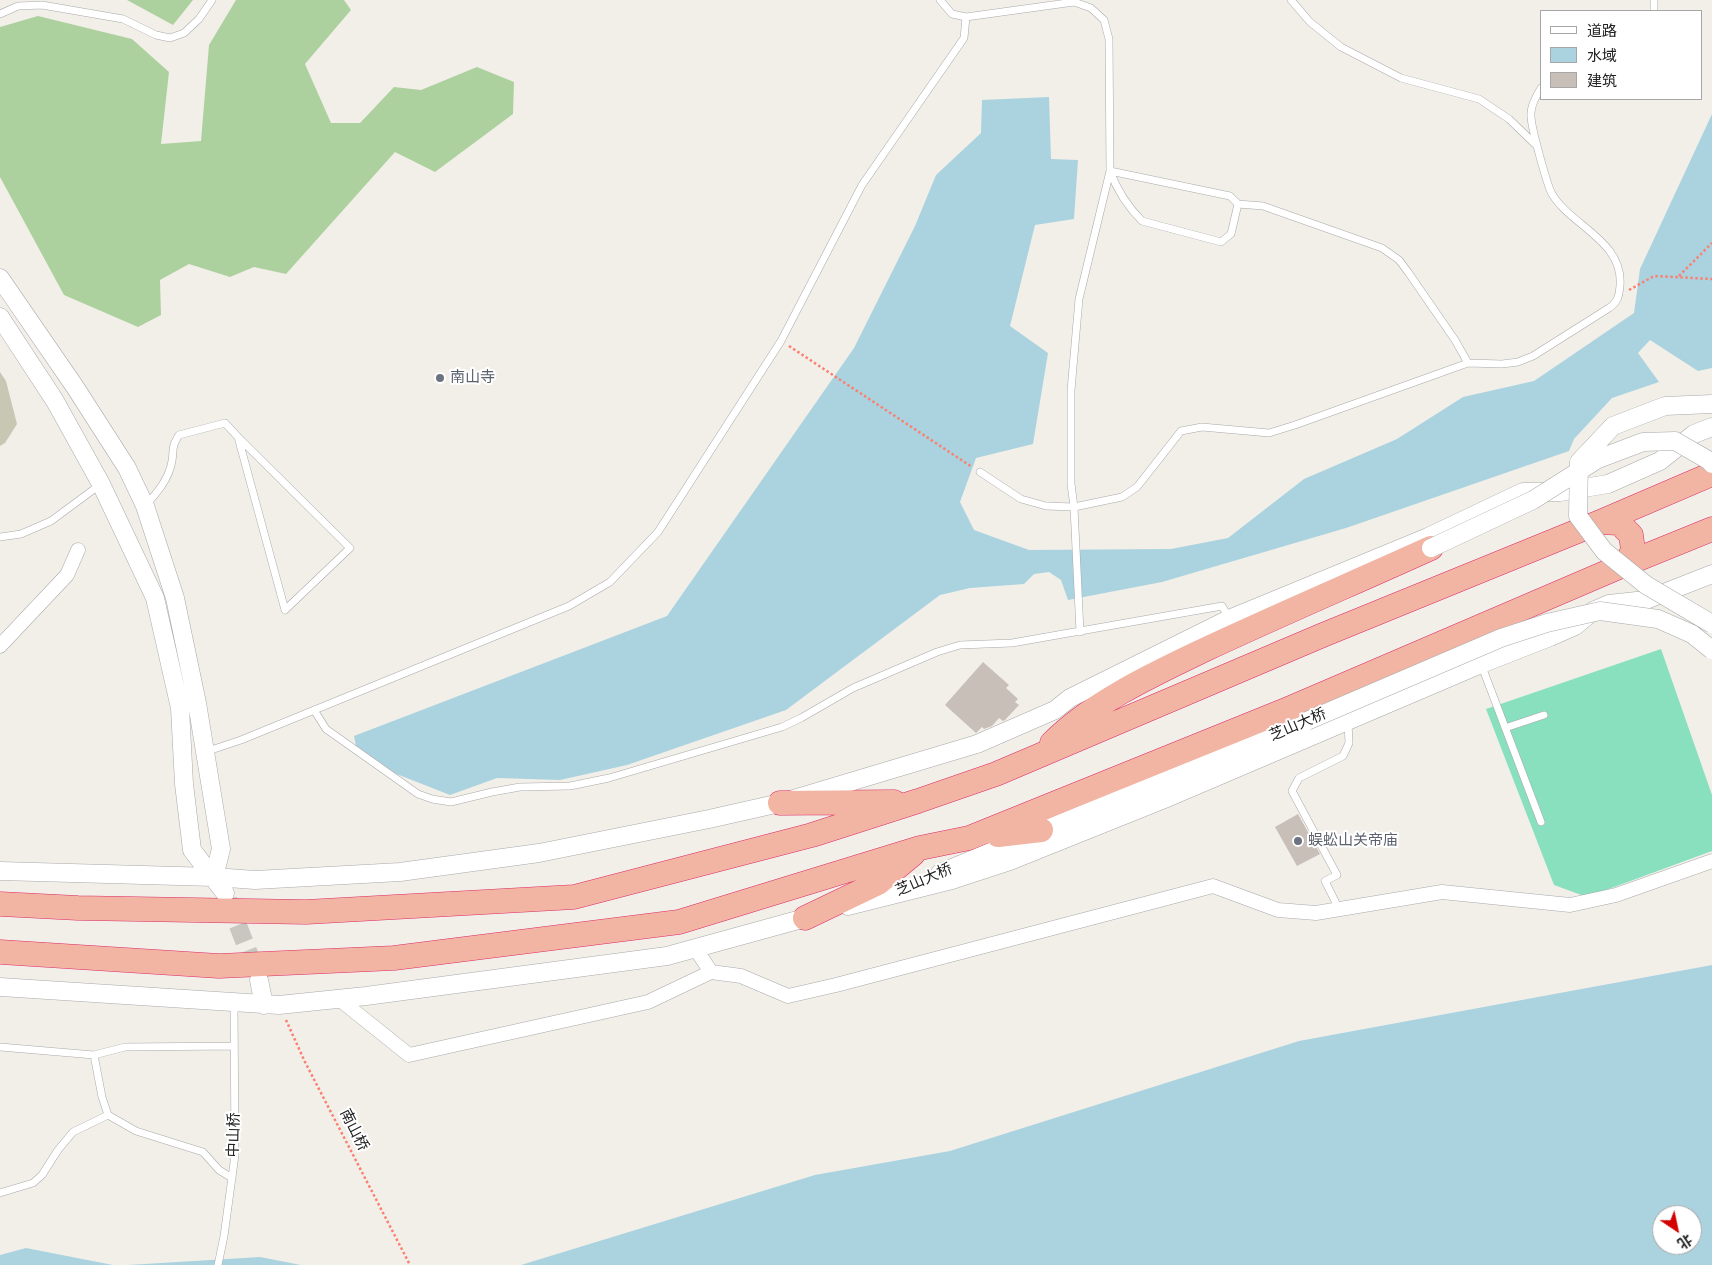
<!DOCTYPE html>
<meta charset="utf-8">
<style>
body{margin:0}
#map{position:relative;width:1712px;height:1265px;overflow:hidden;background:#f2efe9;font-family:"Open Sans","Noto Sans SC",sans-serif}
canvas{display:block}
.legend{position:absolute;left:1540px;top:10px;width:162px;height:90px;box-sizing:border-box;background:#fff;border:1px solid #a7a7a7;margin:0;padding:6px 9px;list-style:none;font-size:15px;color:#222}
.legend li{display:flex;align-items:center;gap:10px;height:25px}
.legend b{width:25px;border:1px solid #a7a7a7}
.north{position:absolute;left:1652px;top:1205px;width:50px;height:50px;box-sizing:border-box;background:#fff;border:1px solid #a7a7a7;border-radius:50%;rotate:146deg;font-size:14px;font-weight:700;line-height:20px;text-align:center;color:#222}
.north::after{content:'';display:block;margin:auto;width:18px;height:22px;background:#d40000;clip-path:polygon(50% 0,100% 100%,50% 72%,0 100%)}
</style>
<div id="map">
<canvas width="1712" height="1265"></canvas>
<ul class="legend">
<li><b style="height:6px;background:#fff"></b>道路</li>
<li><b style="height:14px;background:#aad3df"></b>水域</li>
<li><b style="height:14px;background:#c7bfb8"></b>建筑</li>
</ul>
<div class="north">北</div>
</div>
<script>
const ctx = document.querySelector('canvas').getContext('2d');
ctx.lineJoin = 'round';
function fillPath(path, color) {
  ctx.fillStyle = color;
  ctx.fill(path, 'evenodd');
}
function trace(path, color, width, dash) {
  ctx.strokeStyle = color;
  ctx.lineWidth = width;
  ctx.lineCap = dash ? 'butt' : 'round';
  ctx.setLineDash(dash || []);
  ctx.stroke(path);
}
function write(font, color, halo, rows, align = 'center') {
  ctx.font = font + ' "Open Sans","Noto Sans SC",sans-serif';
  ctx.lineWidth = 4;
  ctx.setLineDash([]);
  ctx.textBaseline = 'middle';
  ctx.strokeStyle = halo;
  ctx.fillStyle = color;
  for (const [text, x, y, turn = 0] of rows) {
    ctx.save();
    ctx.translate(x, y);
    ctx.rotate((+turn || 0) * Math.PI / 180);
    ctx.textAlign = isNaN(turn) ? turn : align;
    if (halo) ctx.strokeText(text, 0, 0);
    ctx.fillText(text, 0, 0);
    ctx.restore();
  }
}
fillPath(new Path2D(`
 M0,372L6,381L17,424L5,443L0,446Z`), '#c7c7b4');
fillPath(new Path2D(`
 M127,0H193L173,25Z
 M236,0H344L351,10L305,64L331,123H360L394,87L421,90L477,67L514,82L513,114L435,172L395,152L286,274L254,267L230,277L189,264L160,280L161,315L138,327L64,295L0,177V27L38,16L132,39L169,72L161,144L201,141L209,45Z`), '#add19e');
fillPath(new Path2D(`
 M1661,649L1712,795V851L1587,897L1554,885L1486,709Z`), '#88e0be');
fillPath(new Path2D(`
 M1049,97L1051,159L1078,160L1074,219L1035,225L1010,326L1048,353L1033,444L976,458L960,502L974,530L1029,550L1171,549L1228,538L1304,479L1397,439L1463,397L1534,381L1634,313L1640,269L1712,114V368L1698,371L1650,340L1638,353L1659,382L1612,398L1574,439L1569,451L1346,528L1162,582L1068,600L1061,580L1049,572L1034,574L1024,584L970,588L940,595L786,710L627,765L560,780L497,778L450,795L394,773L356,746L354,736L667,616L854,348L915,226L936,175L981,133L982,100Z
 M1712,965V1265H521L815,1175L950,1151L1299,1041ZM1662,1215H1692V1245H1662Z
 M26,1248L113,1265H0V1255Z
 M260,1257L301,1265H128Z`), '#aad3df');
fillPath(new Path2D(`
 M983,662L1009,685L1006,688L1018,699L1015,702L1019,705L1005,720L1003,721L999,718L992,726L984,729L982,727L976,733L945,705Z
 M1298,814L1320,854L1297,866L1275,827Z`), '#c7bfb8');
trace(new Path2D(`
 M228,900L257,974`), '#c8c6c1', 18, [18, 9]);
const service = new Path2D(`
 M940,0L952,14L966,17L1074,2L1091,8L1104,20L1109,39L1110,171L1079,299L1071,390V484L1074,507L1080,632
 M1291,0L1310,22L1341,47L1401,78L1479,99L1509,119L1537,146
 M1654,11V0
 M0,14L18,6L42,5L123,19L156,35L170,38L184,33L199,19L212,0
 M1110,171L1230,196L1238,204L1231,234L1221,242L1142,221C1127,206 1117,190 1110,171Z
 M1238,204L1263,206L1382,248L1399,260L1408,272L1455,340L1468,363
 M980,472L1021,499L1046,506L1074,507L1122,497L1137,487L1181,431L1202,427L1269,433L1295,425L1468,363L1502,364L1518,362L1533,356L1609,308C1618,302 1619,296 1620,286C1624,241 1571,226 1552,194C1547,185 1531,127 1531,116C1530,107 1536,96 1541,88
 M145,506C157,493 169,479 172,461C174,448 171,448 179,435L225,423L238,437L350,548L285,610L238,437
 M0,537L21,534L51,521L101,484
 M1481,664L1541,822
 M314,710L326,729L418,794L432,799L451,802L492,792L520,787L570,786L609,778L782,727L801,718L853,688L937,652L960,645L1012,643L1222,606L1229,618
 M1505,728L1544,715
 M205,752L241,740L569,606L610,582L658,532L781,341L862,185L964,38L966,17
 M1339,909L1325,881L1337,875L1292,791L1299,778L1343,756L1349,743L1348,722
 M0,1047L94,1055L125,1047L234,1046
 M94,1055L102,1097L108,1115L136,1131L203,1152L219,1170L232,1178
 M0,1193L33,1183L42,1175L58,1150L73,1132L108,1115
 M218,1265L224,1236L235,1155L234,1003`);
const minor = new Path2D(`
 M0,646L67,575L78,550
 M695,948L711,972
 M339,999L409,1055L648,1002L711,972L741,976L788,996L836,985L1213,886L1278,910L1316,913L1442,892L1570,905L1616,895L1712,861`);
const tertiary = new Path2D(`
 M0,278L75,387L127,468L145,506L175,598L197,703L221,849L214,877
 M0,317L55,401L101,484L155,598L180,708L184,784L192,850L225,893
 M0,871L214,877L255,880L400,872L539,853L709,819L780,803L977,744L1055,710L1070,698L1229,619L1428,537L1523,492H1560L1608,484L1660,461L1694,434L1712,427
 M940,873L1307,721
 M848,906L952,880L1010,861L1167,798L1481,664L1550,637L1575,626L1593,611L1609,604L1646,600L1712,574
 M259,980L264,1005
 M0,987L279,1005L366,996L667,956L816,915`);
const trunk = new Path2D(`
 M1600,522L1619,523L1631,535L1633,550L1626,564
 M1052,743C1093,702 1154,674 1206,649C1281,614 1356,582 1431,548
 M780,803L894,802
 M998,835L1041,830
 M0,904L78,908L306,912L574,897L812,835L918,801L996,774L1323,635L1600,522L1712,474
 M805,918L878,883L913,854
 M0,952L219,966L394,958L679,922L920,848L969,838L1288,709L1626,564L1712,529`);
trace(service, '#a9a9a9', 8);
trace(minor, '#a9a9a9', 15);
trace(tertiary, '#a9a9a9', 19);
trace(trunk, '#dc2a67', 25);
trace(new Path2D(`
 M1679,276L1712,243
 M1629,290L1654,276L1712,279
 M789,346L972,467
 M286,1020L305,1062L410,1265`), '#fa8072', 2.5, [2.5, 2.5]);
trace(service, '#fff', 7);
trace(minor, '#fff', 14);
trace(tertiary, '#fff', 18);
trace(trunk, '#f2b4a3', 24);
const tertiaryBridge = new Path2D(`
 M1712,404L1665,406L1613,426L1579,462L1578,516L1604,551L1646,585L1712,624
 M1431,548L1533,500L1598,459L1643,442L1675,441L1708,460L1712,464
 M1307,721L1501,638L1547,623L1600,611L1658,619L1692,634L1712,650`);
trace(tertiaryBridge, '#a9a9a9', 19, []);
trace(tertiaryBridge, '#fff', 18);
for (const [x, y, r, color] of [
 [440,378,5,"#6b7280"],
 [1298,841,5,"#6b7280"]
]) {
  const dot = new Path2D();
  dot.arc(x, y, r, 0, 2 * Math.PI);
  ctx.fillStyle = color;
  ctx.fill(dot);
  trace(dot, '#fff', 2);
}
write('15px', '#5b616d', '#fff', [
 ["南山寺",450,378],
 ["蜈蚣山关帝庙",1308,841]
], 'left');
write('15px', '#222', '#fff', [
 ["芝山大桥",1298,725,-23],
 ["芝山大桥",924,880,-23],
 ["南山桥",354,1130,63],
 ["中山桥",234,1135,-89]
]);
</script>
